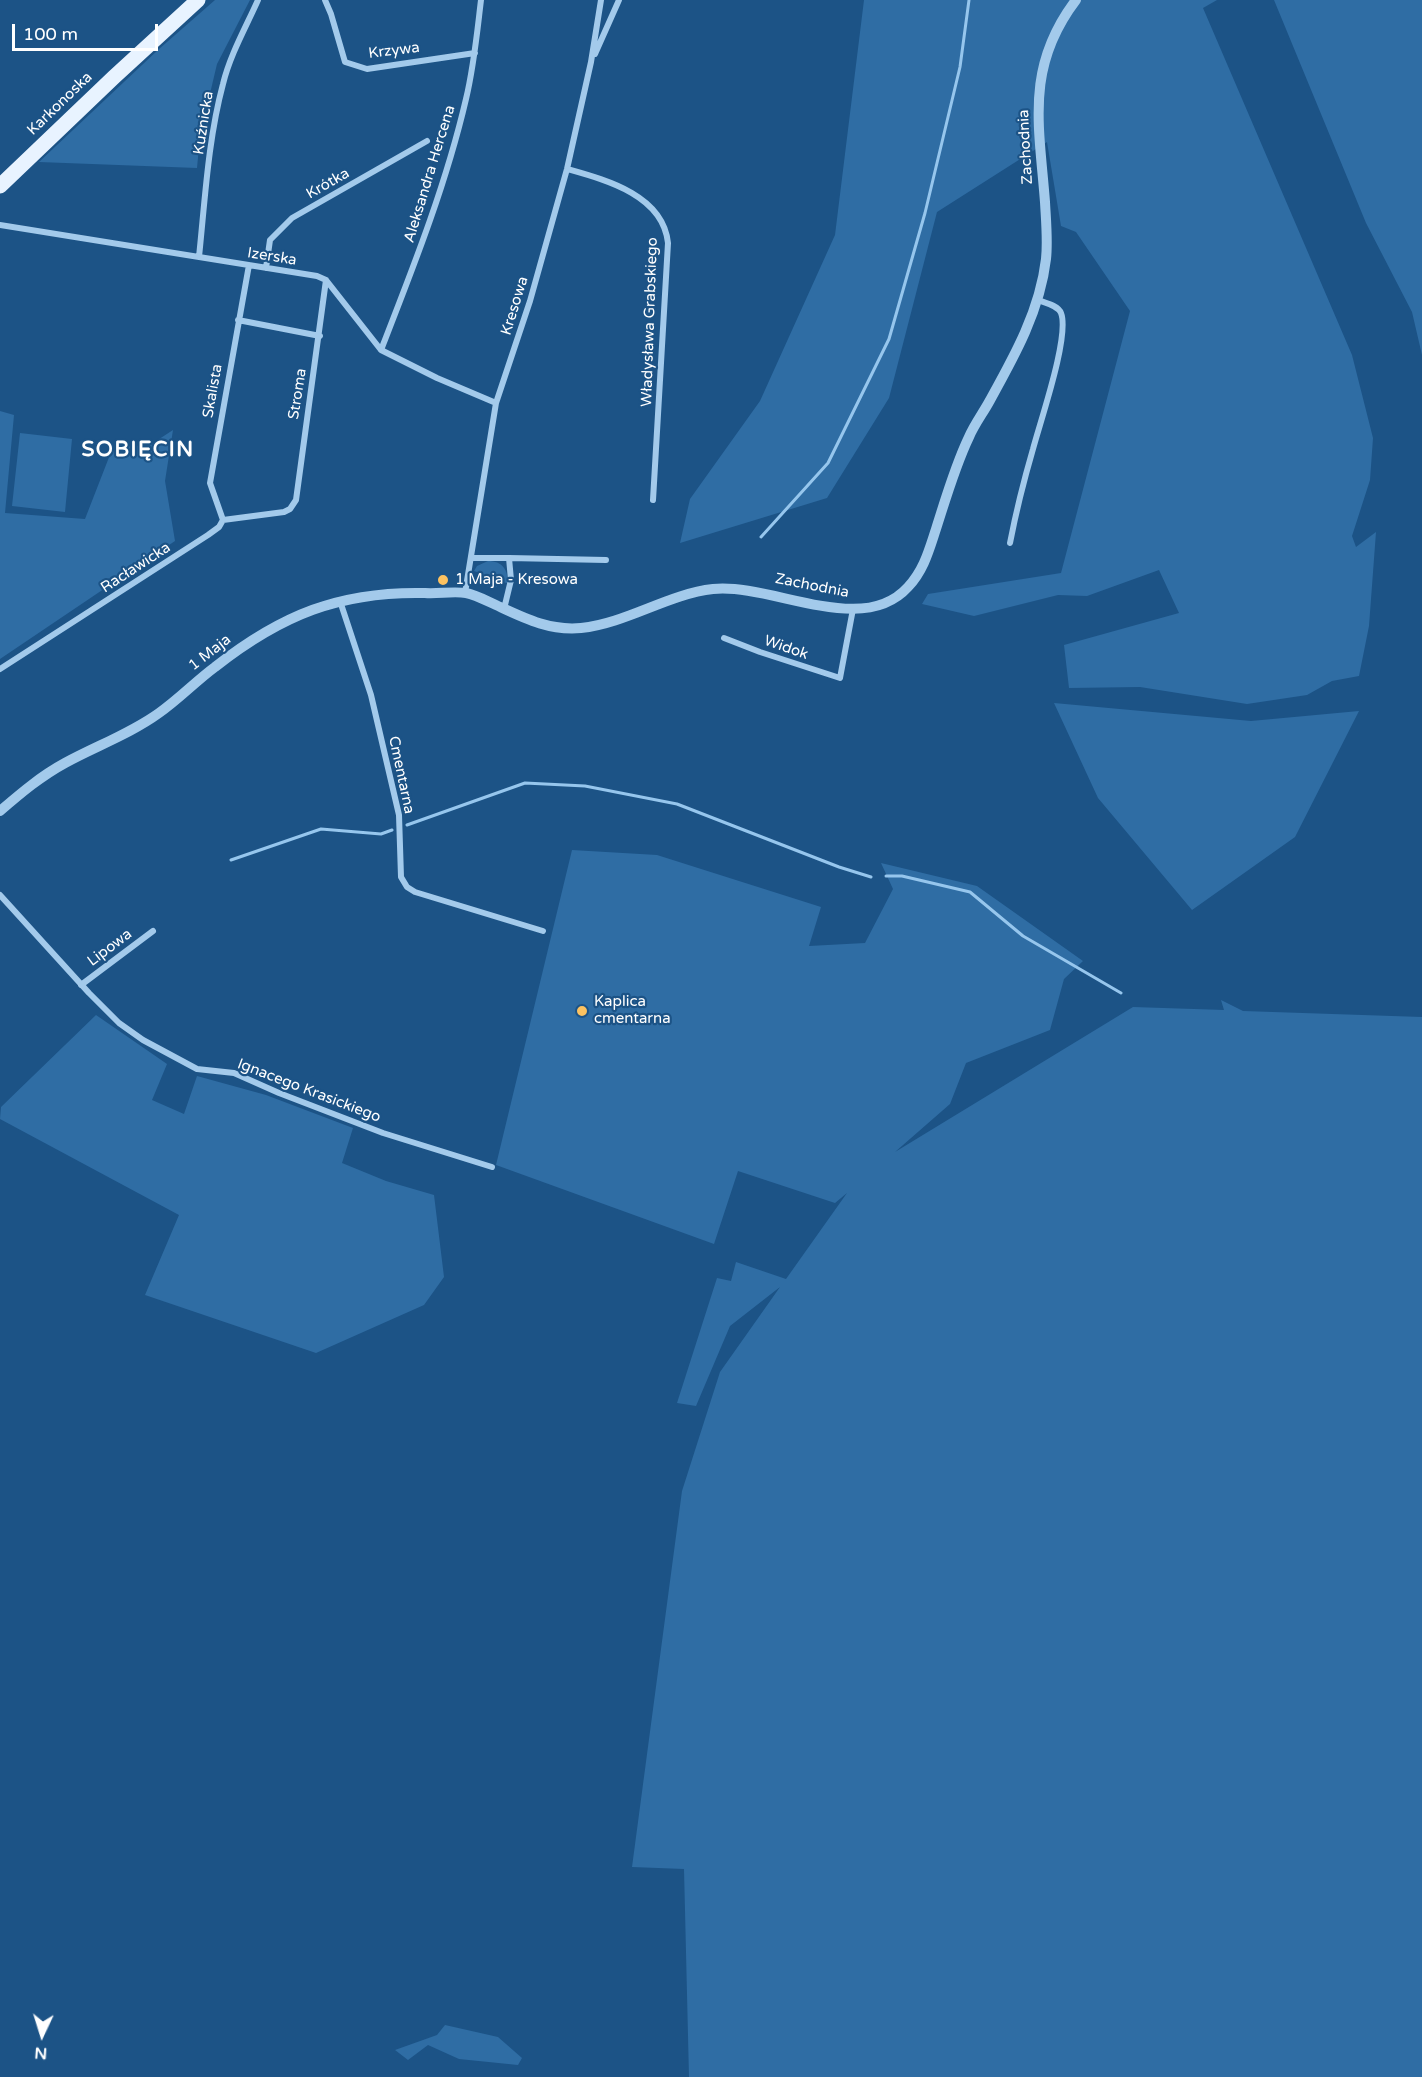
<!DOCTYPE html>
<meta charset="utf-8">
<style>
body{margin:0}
#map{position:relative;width:1422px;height:2077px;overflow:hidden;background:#1c5386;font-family:"Varela Round",sans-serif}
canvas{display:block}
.north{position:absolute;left:12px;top:2005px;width:60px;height:60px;-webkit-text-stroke:4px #1c5386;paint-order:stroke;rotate:184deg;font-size:16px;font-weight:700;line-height:24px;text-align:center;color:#fff}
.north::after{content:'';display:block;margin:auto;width:21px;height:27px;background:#fff;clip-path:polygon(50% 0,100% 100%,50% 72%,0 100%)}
.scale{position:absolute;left:12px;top:24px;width:146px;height:27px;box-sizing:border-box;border:3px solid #fff;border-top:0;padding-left:8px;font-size:18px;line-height:21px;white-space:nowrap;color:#fff;-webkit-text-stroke:4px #1c5386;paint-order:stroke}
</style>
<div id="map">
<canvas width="1422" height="2077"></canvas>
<div class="north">N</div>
<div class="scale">100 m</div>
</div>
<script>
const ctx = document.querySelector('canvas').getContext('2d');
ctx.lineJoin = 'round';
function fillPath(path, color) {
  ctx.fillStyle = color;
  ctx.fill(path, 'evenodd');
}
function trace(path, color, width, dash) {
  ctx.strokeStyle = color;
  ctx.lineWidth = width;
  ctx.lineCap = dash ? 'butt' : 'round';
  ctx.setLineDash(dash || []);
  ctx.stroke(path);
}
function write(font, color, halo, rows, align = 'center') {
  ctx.font = font + ' "Varela Round",sans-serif';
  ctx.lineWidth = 4.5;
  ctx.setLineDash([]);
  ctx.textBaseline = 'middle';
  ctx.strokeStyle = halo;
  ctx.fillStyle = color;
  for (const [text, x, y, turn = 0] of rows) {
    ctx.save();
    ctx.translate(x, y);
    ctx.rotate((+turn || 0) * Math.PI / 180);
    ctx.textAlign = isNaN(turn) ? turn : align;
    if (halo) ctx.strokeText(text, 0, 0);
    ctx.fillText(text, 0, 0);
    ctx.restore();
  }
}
fillPath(new Path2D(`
 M215,0H250L217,64L200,136L197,168L39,162L159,49Z
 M864,0H1217L1203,8L1352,355L1373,438L1370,480L1352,536L1356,547L1376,532L1369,626L1359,676L1332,681L1307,695L1247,704L1140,687L1069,688L1064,645L1179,613L1159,570L1087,596L1058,595L974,616L922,604L928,594L1061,573L1130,311L1076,232L1061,226L1047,142L937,212L889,398L827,498L680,543L690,499L760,401L835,235Z
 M1274,0H1422V355L1412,312L1366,223Z
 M0,411L14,415L5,513L85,519L113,447L150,445L173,430L165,481L175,541L0,659Z
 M20,433L72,439L65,512L12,506Z
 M488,561C502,561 509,570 507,583L501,582L495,588L483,585L480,582V573L474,571L477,566Z
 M1054,703L1251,721L1359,711L1295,837L1192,910L1098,798Z
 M572,850L657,855L821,907L809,946L865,943L893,889L881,863L977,886L1083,961L1064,979L1050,1030L966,1063L950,1104L895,1152L1133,1007L1224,1010L1221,1000L1243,1011L1422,1017V2077H689L684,1869L632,1867L682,1491L720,1372L780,1287L730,1326L696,1406L677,1403L717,1278L731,1281L736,1262L786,1279L847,1193L835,1203L738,1171L714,1244L496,1165Z
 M96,1015L167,1064L152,1100L184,1114L197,1076L266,1095L353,1128L342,1163L386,1181L434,1195L444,1277L424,1305L316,1353L145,1295L179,1215L0,1119L1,1107Z
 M445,2025L498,2037L522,2058L518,2065L459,2059L428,2045L408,2060L395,2050L437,2035Z`), '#2f6da4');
trace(new Path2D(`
 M761,537L828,463L889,339L925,213L960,67L969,0
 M407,825L525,783L585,786L677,804L839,867L871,877
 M231,860L321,829L381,834L392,830
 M886,876H902L970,892L1023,936L1121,993`), '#96c6ed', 3);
trace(new Path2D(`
 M325,0L331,14L345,62L367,69L475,53
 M595,54L619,0
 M567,169C606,180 663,195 668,243L653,500
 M0,225L317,276L326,280L381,350L437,378L496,403
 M199,257C205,200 208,140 223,84C230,55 246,27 258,0
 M266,268L270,240L292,218L427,141
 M238,320L320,336
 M381,350C413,268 446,185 466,99C474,66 477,33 481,0
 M223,520L210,483L249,265
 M1010,543C1016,512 1024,480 1033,449C1040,422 1070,336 1061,313C1058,305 1045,303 1038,300
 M472,558H509L511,580L504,609
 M509,558L606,560
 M465,593L496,403L530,301L567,169L591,62L601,0
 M340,601L371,695L399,815L401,877L407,887L415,892L543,931
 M724,638L760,652L840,678L853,609
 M0,669L208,535L219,527L223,520L284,512L290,509L296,500L326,280
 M0,895L89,993L119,1023L143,1040L197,1069L234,1073L279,1093L383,1133L492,1167
 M81,985L153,931`), '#a3caeb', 6);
trace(new Path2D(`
 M0,811C21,793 41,776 65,763C96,746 130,734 159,713C179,699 196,681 215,667C281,615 340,591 425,593C438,594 453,591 466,593C476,595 487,601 496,605C524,618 549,631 581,628C627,623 668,594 713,589C773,583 862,638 908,587C924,570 929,550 936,529C946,498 955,466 969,437C974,425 983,413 989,402C1014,357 1040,311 1046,259C1048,241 1046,221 1045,202C1039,124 1025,67 1076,0`), '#a3caeb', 10);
trace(new Path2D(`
 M0,186L114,77L198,0`), '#e8f3ff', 15);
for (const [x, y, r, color] of [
 [443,580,6,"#fcc261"],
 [582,1011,6,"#fcc261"]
]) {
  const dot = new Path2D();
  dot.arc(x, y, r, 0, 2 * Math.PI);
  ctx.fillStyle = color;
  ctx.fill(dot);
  trace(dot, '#1c5386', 2);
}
write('15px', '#fff', '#1c5386', [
 ["Krzywa",394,51,-7],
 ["Karkonoska",60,104,-44],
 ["Kuźnicka",204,123,-81],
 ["Zachodnia",1026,147,-93],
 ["Aleksandra Hercena",430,174,-73],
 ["Krótka",328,184,-30],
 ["Izerska",272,257,9],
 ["Kresowa",515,306,-73],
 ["Władysława Grabskiego",650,322,-88],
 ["Skalista",213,391,-80],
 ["Stroma",298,394,-81],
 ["Racławicka",136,568,-33],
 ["Zachodnia",812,586,11],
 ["Widok",786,648,19],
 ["1 Maja",210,653,-38],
 ["Cmentarna",401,775,78],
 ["Lipowa",110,948,-37],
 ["Ignacego Krasickiego",309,1091,21]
]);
write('15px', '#fff', '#1c5386', [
 ["1 Maja - Kresowa",455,580],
 ["Kaplica",594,1002],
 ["cmentarna",594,1019]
], 'left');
ctx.letterSpacing = '1.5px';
write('bold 21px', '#fff', '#1c5386', [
 ["SOBIĘCIN",138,450]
]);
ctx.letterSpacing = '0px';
</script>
